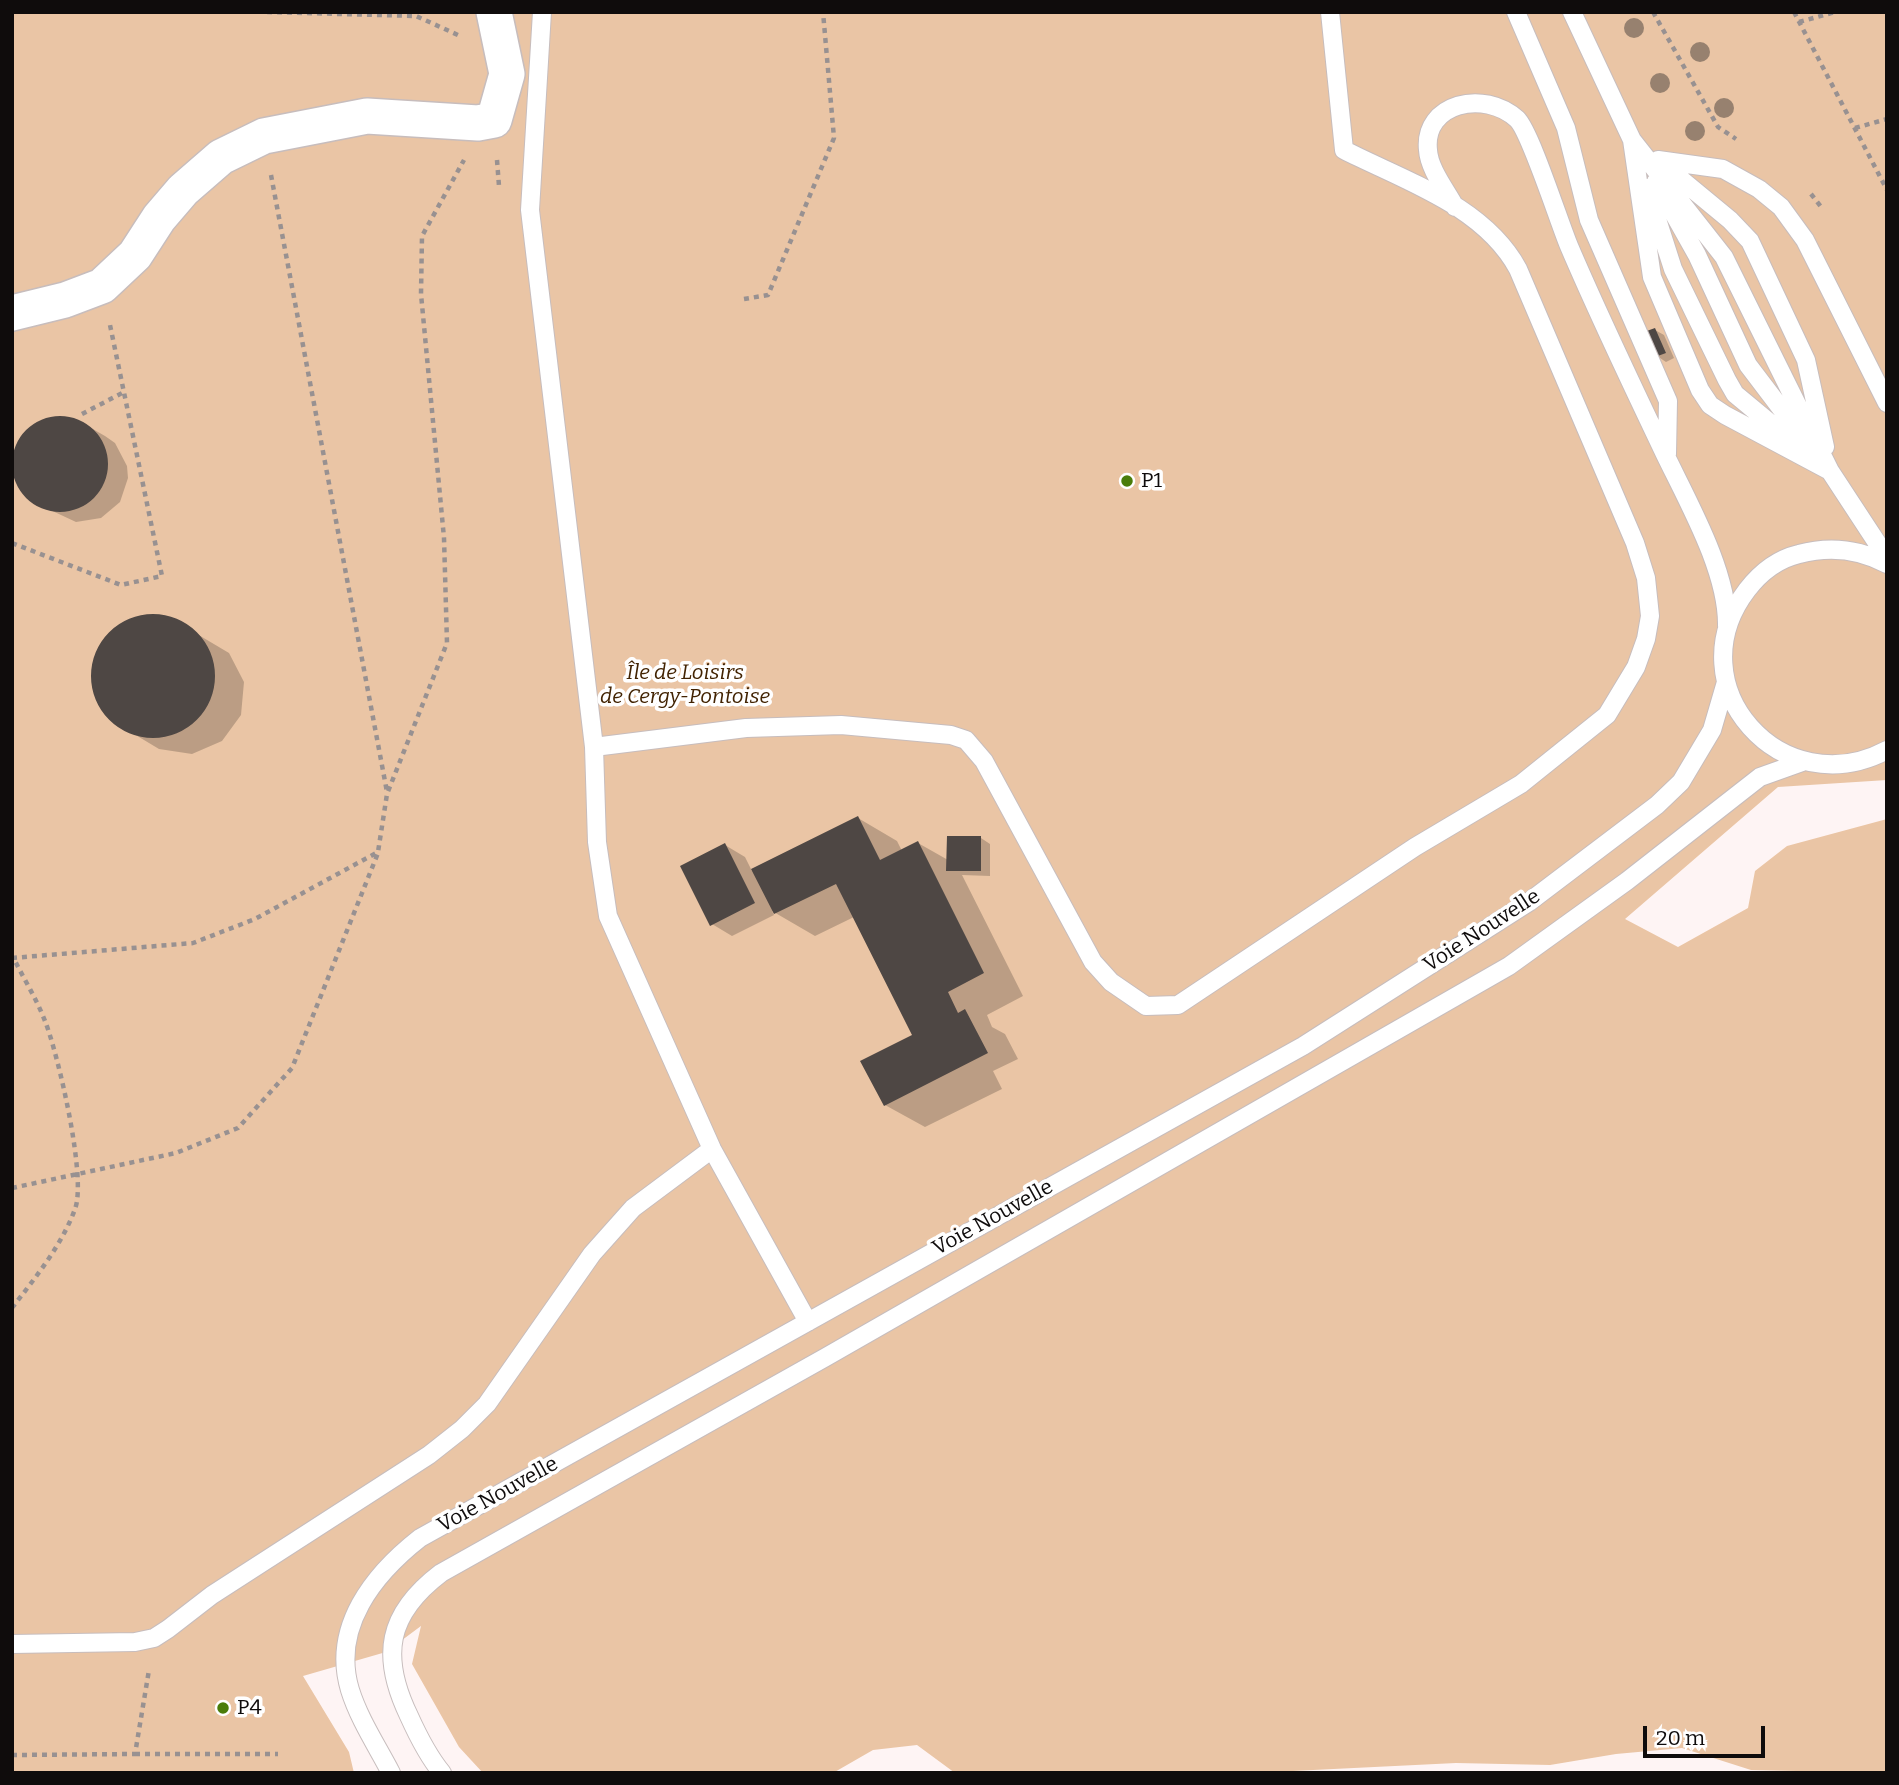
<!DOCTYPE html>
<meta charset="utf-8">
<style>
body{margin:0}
#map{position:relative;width:1899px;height:1785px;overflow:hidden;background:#fef4f4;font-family:Bitter,serif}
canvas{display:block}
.frame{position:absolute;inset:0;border:14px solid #0f0c0c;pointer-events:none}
.scale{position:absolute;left:1643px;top:1726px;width:122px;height:32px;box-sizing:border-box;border:4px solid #0f0c0c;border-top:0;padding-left:9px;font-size:21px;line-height:24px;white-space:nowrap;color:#0f0c0c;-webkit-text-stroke:5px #fff;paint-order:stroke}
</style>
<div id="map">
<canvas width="1899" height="1785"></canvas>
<div class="frame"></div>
<div class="scale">20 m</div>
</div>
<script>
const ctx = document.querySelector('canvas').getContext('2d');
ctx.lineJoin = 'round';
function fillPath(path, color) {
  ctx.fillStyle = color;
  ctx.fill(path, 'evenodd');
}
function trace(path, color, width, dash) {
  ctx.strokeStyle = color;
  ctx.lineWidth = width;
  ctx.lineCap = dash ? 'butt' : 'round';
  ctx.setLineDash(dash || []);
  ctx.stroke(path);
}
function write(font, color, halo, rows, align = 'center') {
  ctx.font = font + ' Bitter,serif';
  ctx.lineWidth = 7;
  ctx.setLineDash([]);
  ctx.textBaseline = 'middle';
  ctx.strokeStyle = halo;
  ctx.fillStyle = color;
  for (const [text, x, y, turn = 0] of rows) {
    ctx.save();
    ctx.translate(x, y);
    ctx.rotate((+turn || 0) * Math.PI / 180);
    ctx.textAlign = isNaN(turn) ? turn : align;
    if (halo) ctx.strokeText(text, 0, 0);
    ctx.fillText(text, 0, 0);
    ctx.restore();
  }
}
fillPath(new Path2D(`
 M12,12H1887V780L1778,787L1625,919L1678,947L1748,908L1755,871L1787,846L1887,819V1773L1751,1770L1682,1748L1616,1754L1550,1765L1456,1763L1252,1773H955L917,1745L873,1750L833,1773H483L459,1747L412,1664L421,1626L386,1652L303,1676L349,1752L354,1773H12Z`), '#eac5a5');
fillPath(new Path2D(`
 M1655,330L1664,335L1674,358L1666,362L1657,356Z
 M59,417L84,424L105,436L115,443L127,466L128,478L120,502L101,518L76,522L31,501L23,492L13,468L18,443L25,433L47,419Z
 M137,617L170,618L229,653L244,682L241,715L222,741L192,754L159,749L114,722L95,695L93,662L109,633Z
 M858,818L897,841L902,851L918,843L948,860L981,838L990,844V876L962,875L1023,996L987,1015L992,1027L1005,1034L1018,1059L993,1071L1002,1089L925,1127L885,1105L914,1036L854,917L815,936L772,911L774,915L732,936L712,924L725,845L745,857L752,871Z`), '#0003');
fillPath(new Path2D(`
 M1655,328L1666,353L1655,357L1644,332Z
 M12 464a48 48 0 1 1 96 0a48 48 0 1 1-96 0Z
 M91 676a62 62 0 1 1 124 0a62 62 0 1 1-124 0Z
 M858,816L880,860L918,841L984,973L948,992L958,1013L965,1009L988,1053L884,1106L860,1061L912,1035L836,884L774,914L751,869Z
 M947,836H981V871H946Z
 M725,843L755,903L710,926L680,866Z`), '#4e4744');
const lane = new Path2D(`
 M542,12L530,210L594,747L597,842L608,916L712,1149L808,1322
 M1516,12L1566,128L1589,220L1668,401L1667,454
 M1572,12L1632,140L1724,257L1830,471L1887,558
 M1632,140L1652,277L1700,390L1710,405L1725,415L1830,471
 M1658,160L1723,169L1759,189L1781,207L1805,240L1887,403
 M1661,163L1730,220L1750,241L1806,360L1825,447
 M1656,182L1697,255L1748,365L1808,444
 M1647,188L1673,269L1727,380L1735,394L1794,443
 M1455,207C1446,190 1429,169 1428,150C1423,103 1484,89 1517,119C1530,131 1559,222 1569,246C1598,314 1630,381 1662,448C1686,499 1728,570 1727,626
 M1887,564C1859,549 1829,546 1799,554C1778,559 1760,573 1747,590C1674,686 1782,806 1887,750
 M594,747L746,728L841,725L951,735L966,740L984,761L1093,962L1111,982L1146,1006L1178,1005L1415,847L1521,784L1607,715L1636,667L1646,639L1650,616L1646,578L1635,543L1518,269C1484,206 1405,181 1344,150L1330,12
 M12,1644L135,1642L154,1638L168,1629L212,1595L429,1455L462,1429L487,1404L592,1254L633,1208L712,1149
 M391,1773C377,1746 359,1719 350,1690C331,1627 374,1574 420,1538L1303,1046L1529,902L1657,805L1681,782L1712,730L1726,682
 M442,1773C428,1756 418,1736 409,1716C380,1656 387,1614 441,1573L826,1357L1509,966L1627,881L1760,777L1802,762`);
const street = new Path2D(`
 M12,313L65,300L102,286L135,255L159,218L183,190L221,157L264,136L367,116L478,123L494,120L507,74L494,12`);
trace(lane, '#c7bdbd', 20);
trace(street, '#c7bdbd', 38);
trace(new Path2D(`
 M267,12L416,16L458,35
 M1653,12L1718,127L1736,139
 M1794,12L1887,190
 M1799,22L1835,12
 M1855,128L1887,119
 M497,160L499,186
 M271,175L387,792
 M1811,194L1822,208
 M744,299L768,295L834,138L823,12
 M82,414L124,392
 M12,543L121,585L162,576L110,325
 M12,958L193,943L255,919L378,852L387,794L447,643L444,538L421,294L422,236L464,160
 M12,1188L176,1153L238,1128L292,1068L378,853
 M12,1308C35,1278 62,1245 75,1209C87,1178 58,1054 45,1021C37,1000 24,979 14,959
 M135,1754H278
 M12,1755L135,1754L149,1670`), '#989191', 4.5, [5, 5]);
trace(lane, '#fff', 18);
trace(street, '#fff', 35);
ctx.fillStyle = '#97816f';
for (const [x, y] of [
 [1634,28],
 [1700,52],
 [1660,83],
 [1724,108],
 [1695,131]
]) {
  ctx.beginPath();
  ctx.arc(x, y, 10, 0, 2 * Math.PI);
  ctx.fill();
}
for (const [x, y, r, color] of [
 [1127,481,7,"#4a7c0a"],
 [223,1708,7,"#4a7c0a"]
]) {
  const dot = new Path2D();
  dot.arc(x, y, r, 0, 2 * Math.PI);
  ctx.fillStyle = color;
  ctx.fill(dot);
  trace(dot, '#fff', 2.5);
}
write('21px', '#0f0c0c', '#fff', [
 ["P1",1141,481],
 ["P4",237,1708]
], 'left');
write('italic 21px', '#422302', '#fff', [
 ["Île de Loisirs",685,673],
 ["de Cergy-Pontoise",685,697]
]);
write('21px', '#0f0c0c', '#fff', [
 ["Voie Nouvelle",1482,931,-33],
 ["Voie Nouvelle",993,1218,-29],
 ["Voie Nouvelle",498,1495,-29]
]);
</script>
